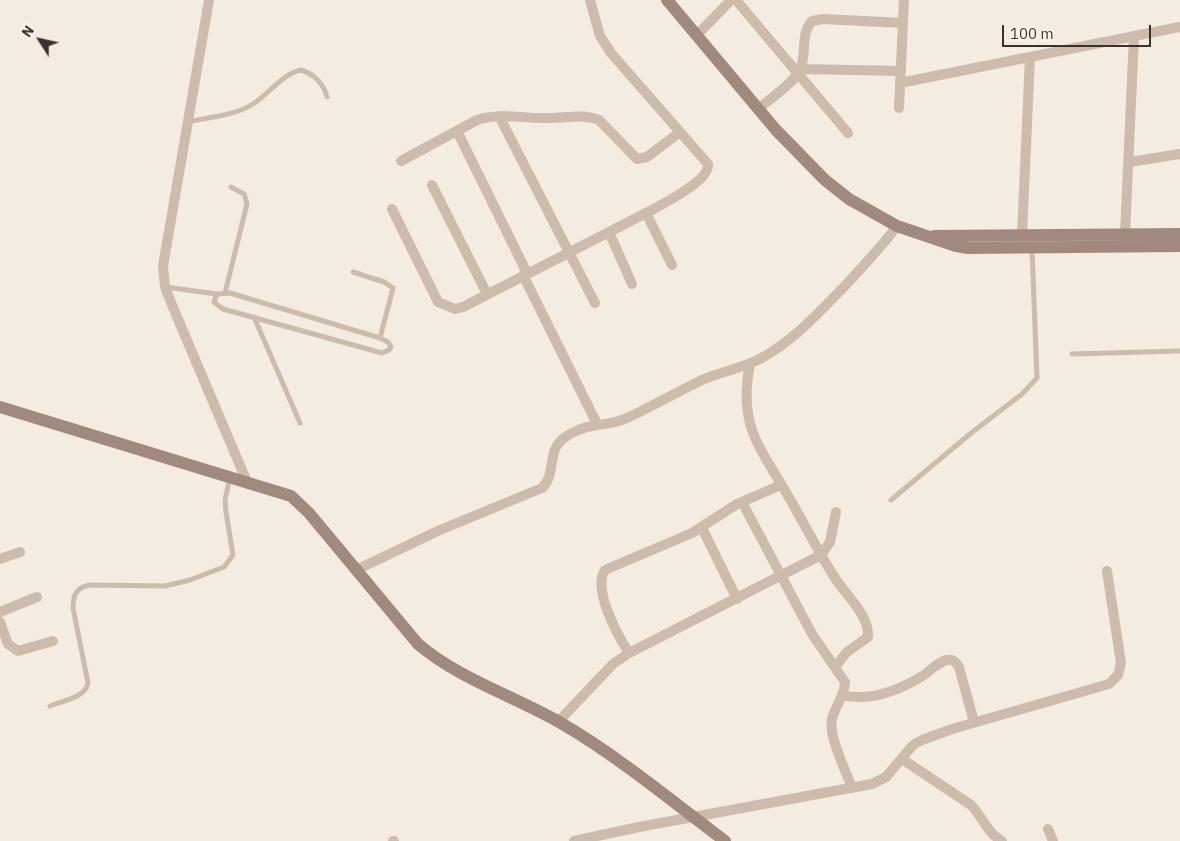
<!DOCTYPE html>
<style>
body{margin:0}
#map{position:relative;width:1180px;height:841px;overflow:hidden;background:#f4ebe1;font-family:"IBM Plex Sans",sans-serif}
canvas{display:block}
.north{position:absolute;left:15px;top:15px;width:50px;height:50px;-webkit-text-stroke:4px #fbf5ee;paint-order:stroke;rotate:305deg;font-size:14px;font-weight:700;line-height:20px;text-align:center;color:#3b302b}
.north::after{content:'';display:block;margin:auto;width:18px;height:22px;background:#3b302b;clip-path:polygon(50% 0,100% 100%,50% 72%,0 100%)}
.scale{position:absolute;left:1002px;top:25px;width:149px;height:22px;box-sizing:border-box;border:2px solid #3b302b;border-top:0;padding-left:6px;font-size:15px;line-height:18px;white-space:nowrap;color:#3b302b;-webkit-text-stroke:4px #fbf5ee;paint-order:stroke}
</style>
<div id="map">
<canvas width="1180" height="841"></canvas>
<div class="north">N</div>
<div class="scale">100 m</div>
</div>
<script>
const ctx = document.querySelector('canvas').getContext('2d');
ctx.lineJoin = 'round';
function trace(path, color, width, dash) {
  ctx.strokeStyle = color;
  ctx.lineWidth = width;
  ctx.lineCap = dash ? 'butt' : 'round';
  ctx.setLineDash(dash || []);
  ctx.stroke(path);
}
trace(new Path2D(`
 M188,122C209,117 234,116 253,104C269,94 282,74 301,70C314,74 324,84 327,97
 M353,272L384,282L393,288L380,338
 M165,287L217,294L230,293L380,338L388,342L391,347L389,350L382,353L223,309L214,302L217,294
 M225,293L247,204L244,194L231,187
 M254,317L300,423
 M1072,354L1180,351
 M891,500L970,434L1022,394L1037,378L1032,249
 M50,706C62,701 85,698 88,683L73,608C73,595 76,588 89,585L165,586L190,580L224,567L233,555L226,512L225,500L230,477`), '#cdbbac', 5);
trace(new Path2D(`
 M209,0L163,266L165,287L172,305L247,482
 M736,0L848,133
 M697,35L731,0
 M801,69L901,71
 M900,83L1180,27
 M899,108L904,0
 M758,109C769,100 794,82 800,71C807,55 800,34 812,21L823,19L903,23
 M499,116L595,303
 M457,131L527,273
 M401,161L477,120C500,113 521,118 544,118C563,119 582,113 599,120L637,159L647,157L680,132
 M1130,162L1180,154
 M432,185L487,294
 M392,209L438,302L455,309L463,307L650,211C664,203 710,181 708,164L611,53L600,36L590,0
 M646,213L672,265
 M609,232L632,284
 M1125,234L1134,36
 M1022,235L1030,57
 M523,275L597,424
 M750,364C737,428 762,449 791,501C806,527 819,553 835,578C845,594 870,616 868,637L847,652L835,667
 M742,502L812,634L845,682C845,696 835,706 832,719C828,736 846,771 852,788
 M702,528L737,599
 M0,559L20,552
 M356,570L440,530L542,488C557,474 546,451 564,438C587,421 605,428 627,418C653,406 677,392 702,380C722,371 746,368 765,356C795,339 818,313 842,289C861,268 880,249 897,226
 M0,612L37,597
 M0,622L8,644L18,651L53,641
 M629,653C618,636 592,589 605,570L692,533L737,504L781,485
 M842,695C870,702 900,690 924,675C931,670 938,662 947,660C953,659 956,662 959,667L974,722
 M558,722L613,664L629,653L821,555L830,542L836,512
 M902,759L971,805C983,817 986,832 1002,841
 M1048,829L1053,841
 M393,841H394
 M574,841L639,827L872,784L886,777L913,745L922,740L952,729L1109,684L1118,675L1121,663L1107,571`), '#cdbbac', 10);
trace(new Path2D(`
 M667,0L776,130L825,180L849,199L897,226L956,246L968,248L1180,246
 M934,236L1180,234
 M0,407L291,496L309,513L418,644C459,679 514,696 561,723C619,757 672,801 725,841`), '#a18a7d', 12);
</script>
